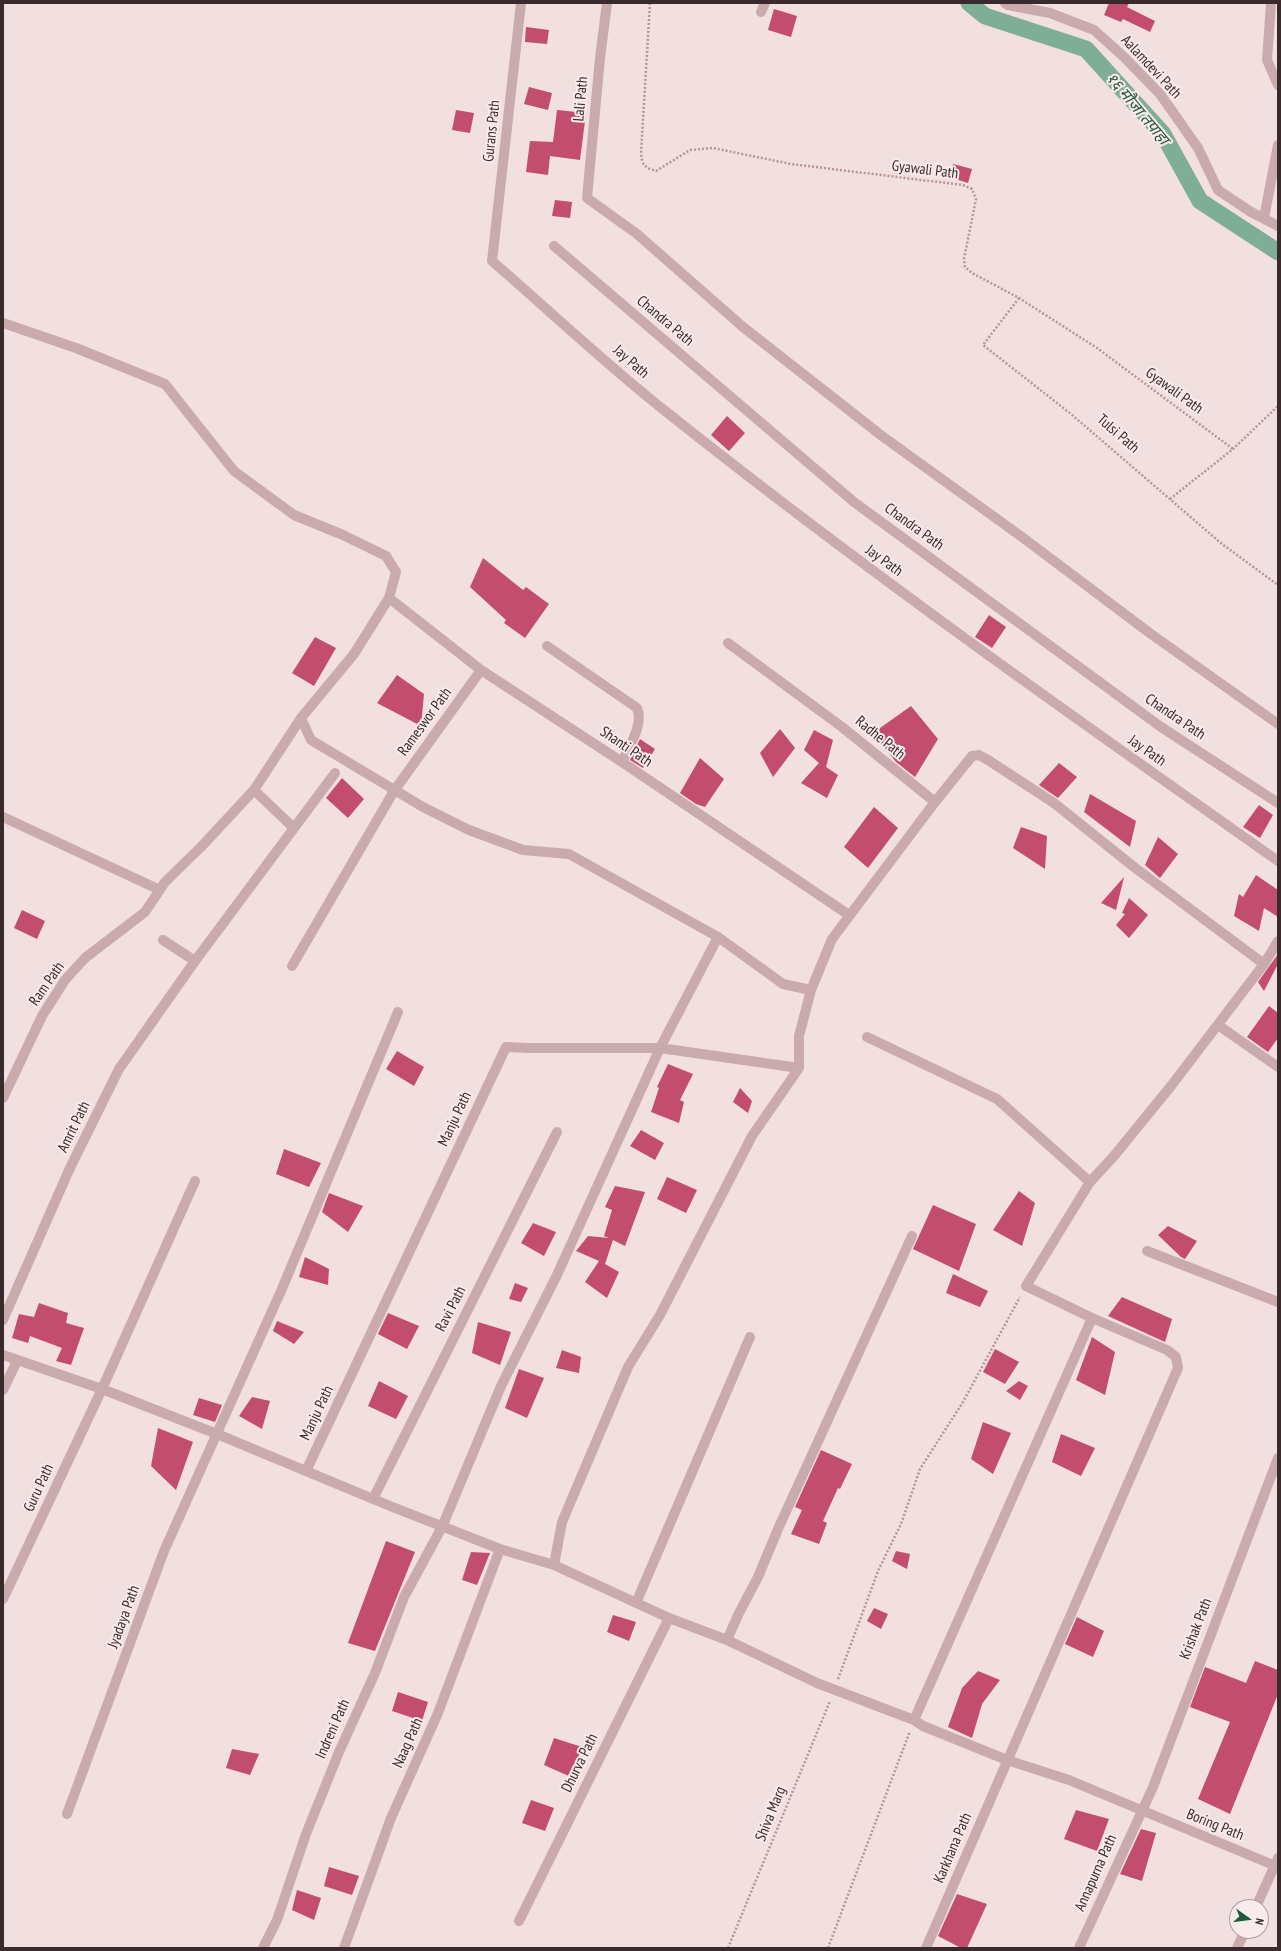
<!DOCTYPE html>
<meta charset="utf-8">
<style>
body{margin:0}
#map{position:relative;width:1281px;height:1951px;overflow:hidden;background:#f2dfdf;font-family:"PT Sans Narrow",sans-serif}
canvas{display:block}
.frame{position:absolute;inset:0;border:4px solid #382a2d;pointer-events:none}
.north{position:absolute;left:1229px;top:1899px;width:40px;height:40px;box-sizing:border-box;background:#faebeb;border:1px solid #ac9e9f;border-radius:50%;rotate:104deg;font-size:11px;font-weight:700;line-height:16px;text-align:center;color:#382a2d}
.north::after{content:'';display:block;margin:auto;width:14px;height:18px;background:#20583e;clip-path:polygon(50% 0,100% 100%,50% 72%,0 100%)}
</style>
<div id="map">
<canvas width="1281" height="1951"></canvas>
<div class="frame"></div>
<div class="north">N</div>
</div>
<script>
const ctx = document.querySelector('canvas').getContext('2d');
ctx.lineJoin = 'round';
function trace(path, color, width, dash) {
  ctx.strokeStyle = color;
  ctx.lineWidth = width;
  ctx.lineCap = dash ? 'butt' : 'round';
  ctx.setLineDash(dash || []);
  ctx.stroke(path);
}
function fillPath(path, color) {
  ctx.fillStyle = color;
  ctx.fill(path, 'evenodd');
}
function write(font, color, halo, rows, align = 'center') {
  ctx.font = font + ' "PT Sans Narrow","Noto Sans Devanagari",sans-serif';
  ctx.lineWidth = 4;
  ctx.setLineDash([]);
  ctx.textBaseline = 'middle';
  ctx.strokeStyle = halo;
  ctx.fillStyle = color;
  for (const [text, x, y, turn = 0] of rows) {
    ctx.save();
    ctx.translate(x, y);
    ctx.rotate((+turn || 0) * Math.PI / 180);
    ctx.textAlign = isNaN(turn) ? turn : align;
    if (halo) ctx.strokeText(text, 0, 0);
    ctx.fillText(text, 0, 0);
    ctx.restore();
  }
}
trace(new Path2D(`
 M969,3L985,16L1086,49L1163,134L1200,201L1278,252`), '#7eae96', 17);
fillPath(new Path2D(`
 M1109,3H1129L1127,7L1155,21L1150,32L1123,19L1121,22L1104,15Z
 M774,9L797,16L791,37L768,30Z
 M526,27L549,30L547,44L525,42Z
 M529,87L552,93L548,110L524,104Z
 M456,110L474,113L470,133L452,130Z
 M557,110L586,113L580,160L550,156L548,175L526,172L530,141L553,142Z
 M953,164L972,169L968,183L949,177Z
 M555,200L572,202L570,218L552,216Z
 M727,416L745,433L729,451L711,435Z
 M483,558L523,590L526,587L549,604L525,638L504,623L506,620L470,587Z
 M989,615L1006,627L992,648L975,637Z
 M315,637L336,648L314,686L292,673Z
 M397,675L424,694L421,726L377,703Z
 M911,706L938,739L915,777L896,762L873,733Z
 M780,729L795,748L773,777L760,753Z
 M814,730L833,740L826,767L838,775L827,798L801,783L819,763L804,750Z
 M640,739L655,749L643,768L630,760Z
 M700,758L724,779L705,807L696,804L680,793Z
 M1059,763L1077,777L1058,798L1039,785Z
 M342,778L364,799L348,818L326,798Z
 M1090,794L1136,821L1130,847L1084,812Z
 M1259,805L1273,815L1260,838L1243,827Z
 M874,807L898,828L868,868L844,847Z
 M1021,827L1047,836L1045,869L1013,848Z
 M1158,837L1178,854L1160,878L1145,865Z
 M1256,875L1278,890V917L1264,908L1259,931L1234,916L1239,894L1243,897Z
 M1124,877L1116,910L1101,903Z
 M1129,898L1148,915L1129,938L1116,925L1125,914L1122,913Z
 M22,910L45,921L37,939L14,928Z
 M1278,954V964L1264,991L1258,982Z
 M1269,1006L1278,1013V1038L1268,1052L1247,1037Z
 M397,1051L424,1067L414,1086L386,1069Z
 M668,1064L693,1074L680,1100L684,1102L679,1123L651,1112L659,1088L657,1087Z
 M740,1088L752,1101L748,1113L733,1102Z
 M641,1130L664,1143L655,1160L630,1146Z
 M284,1149L321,1163L309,1187L276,1174Z
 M667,1177L697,1190L686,1213L657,1199Z
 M615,1186L645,1192L625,1246L613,1240L605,1264L619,1272L607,1298L585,1282L599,1261L576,1251L588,1236L609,1238L604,1236L612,1210L605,1207Z
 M1019,1191L1035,1203L1022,1246L993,1230Z
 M329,1193L363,1206L348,1232L322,1212Z
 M933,1205L976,1224L959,1271L913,1249Z
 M533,1223L556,1232L544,1256L521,1243Z
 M1168,1226L1197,1241L1185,1259L1181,1257L1158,1235Z
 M305,1257L329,1269L328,1285L299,1277Z
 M953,1274L988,1291L980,1307L946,1293Z
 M515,1283L528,1288L521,1302L509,1299Z
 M1122,1297L1172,1319L1165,1342L1108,1316Z
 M39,1303L68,1313L66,1323L84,1328L71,1365L56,1361L62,1348L30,1336L28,1343L12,1338L19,1314L34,1317Z
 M388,1313L419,1326L407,1349L378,1334Z
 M277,1321L304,1332L294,1344L273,1331Z
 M478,1322L511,1332L500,1365L472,1353Z
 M1092,1337L1115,1352L1105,1395L1076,1380Z
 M995,1349L1019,1362L1005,1384L983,1372Z
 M562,1350L581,1357L579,1373L556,1368Z
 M519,1369L544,1378L527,1418L505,1408Z
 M379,1381L408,1396L396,1419L368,1406Z
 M1019,1381L1028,1386L1020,1400L1006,1391Z
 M252,1397L270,1401L262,1429L239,1416Z
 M199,1398L222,1405L215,1422L193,1415Z
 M983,1422L1011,1433L993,1474L971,1459Z
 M158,1428L193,1442L176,1490L151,1466Z
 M1061,1434L1095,1448L1081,1476L1052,1462Z
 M821,1450L852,1464L840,1489L838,1488L823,1521L827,1523L819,1544L791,1534L802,1510L795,1507Z
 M386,1541L415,1552L375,1651L348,1643Z
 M896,1551L910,1554L907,1569L892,1561Z
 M471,1552L490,1553L477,1585L462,1580Z
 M874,1608L888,1614L881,1629L867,1621Z
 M613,1615L636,1622L629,1641L607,1632Z
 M1077,1617L1104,1631L1093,1657L1065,1644Z
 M1255,1661L1278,1670V1694L1230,1814L1198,1799L1230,1722L1190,1707L1205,1667L1246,1683Z
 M978,1671L1000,1680L982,1704L972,1738L948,1727L962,1688Z
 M398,1692L428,1702L422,1721L392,1711Z
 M554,1738L582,1747L571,1777L544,1765Z
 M232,1749L259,1754L250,1775L226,1768Z
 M531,1800L554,1808L545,1831L522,1823Z
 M1076,1810L1109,1819L1097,1851L1064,1839Z
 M1141,1829L1156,1833L1142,1881L1120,1874Z
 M329,1867L359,1876L352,1895L324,1886Z
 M297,1890L321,1898L314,1920L292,1910Z
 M957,1894L987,1904L967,1948H961L938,1936Z`), '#c24d6f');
trace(new Path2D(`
 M650,3L641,153C642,165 644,167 656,171L690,150L713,148L791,164L963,185L972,189L976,199L964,259L965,267L972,273L1019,298L1097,348L1233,449
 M1019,298L983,345L1071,414L1222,544L1278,585
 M1170,499L1233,449L1278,406
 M838,1679L878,1571L901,1524L920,1469L963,1402L1020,1297
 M728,1948L830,1701
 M828,1948L910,1731`), '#b69598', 2.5, [2, 2]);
trace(new Path2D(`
 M521,3L492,261C551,312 608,366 669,414C866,571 1072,716 1278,861
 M607,3L600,58L587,198L637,234L743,327L882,436L1022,537L1151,634L1278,724
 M1271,3L1267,60L1278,85
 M761,12L765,3
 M1264,218L1278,145
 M554,246L854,502L1161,727L1278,803
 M3,323L76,348L165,384L234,471L294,515L343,535L386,556L396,572L389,598L354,654L301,718
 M389,598L481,670L622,762L849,915
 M728,643L842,727L935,802
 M547,646L637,708C644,725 629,746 622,762
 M254,790L294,828
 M3,817L160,890
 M163,940L195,961L335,773
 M292,966L394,791L481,670
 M1218,1025L1278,1067
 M867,1037L997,1099L1090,1182
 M3,1098L42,1016L65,980L85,958L145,912L165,882L201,847L254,790L301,718L311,740L423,807L469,830L523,850L569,854L718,937L783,984L811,990L832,939L935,802L972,756L979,755L988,760L1054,803L1134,867L1264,964L1278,941
 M1147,1251L1278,1302
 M3,1320L69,1170L119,1069L195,961
 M3,1355L102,1389L217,1434L390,1506L500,1549L554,1565L669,1618L727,1640L817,1683L914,1720L923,1726L1007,1760L1069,1780L1278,1867
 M3,1390L17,1361
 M306,1471L506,1047L528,1048H660L799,1068
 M373,1499L557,1132
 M554,1565L562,1522L628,1367L660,1315L752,1136L799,1068V1036L811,990
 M3,1599L102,1389L195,1181
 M636,1603L750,1337
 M727,1640L739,1613L758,1577L778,1529L912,1236
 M914,1720L1092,1318
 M67,1814L164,1551L281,1291L398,1012
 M1256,1907L1278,1858
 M519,1921L669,1618
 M263,1948L277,1920L306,1834L339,1752L375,1673L404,1597L442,1527L501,1386L557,1275L660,1048L718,937
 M344,1948L391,1818L438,1713L500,1549
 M926,1948L1178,1368L1176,1357L1167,1350L1092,1318L1026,1286L1090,1182L1114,1156L1171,1086L1264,964
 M1079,1948L1153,1787L1278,1458
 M1237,1948L1245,1931`), '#caabad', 10);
trace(new Path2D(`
 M1005,3L1008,5L1050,13L1094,30L1123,56L1160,94L1198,148L1218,190L1251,212L1278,226`), '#caabad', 10);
write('15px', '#382a2d', '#faebeb', [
 ["Aalamdevi Path",1151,67,47],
 ["Lali Path",581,99,-85],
 ["Gurans Path",492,131,-84],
 ["Gyawali Path",925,170,7],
 ["Chandra Path",665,321,40],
 ["Jay Path",631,362,41],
 ["Gyawali Path",1174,391,36],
 ["Tulsi Path",1118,434,41],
 ["Chandra Path",914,527,36],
 ["Jay Path",884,561,36],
 ["Chandra Path",1175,717,34],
 ["Rameswor Path",425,722,-54],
 ["Radhe Path",880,738,39],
 ["Shanti Path",626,747,34],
 ["Jay Path",1147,751,35],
 ["Ram Path",47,984,-55],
 ["Manju Path",455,1119,-65],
 ["Amrit Path",74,1127,-64],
 ["Ravi Path",451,1309,-63],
 ["Manju Path",317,1413,-65],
 ["Guru Path",39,1488,-65],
 ["Jyadaya Path",124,1617,-70],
 ["Krishak Path",1196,1629,-69],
 ["Indreni Path",333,1729,-66],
 ["Naag Path",408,1743,-66],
 ["Dhurva Path",580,1763,-64],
 ["Shiva Marg",771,1814,-68],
 ["Boring Path",1215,1825,22],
 ["Karkhana Path",953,1848,-67],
 ["Annapurna Path",1096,1873,-66]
]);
write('italic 16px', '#20583e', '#faebeb', [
 ["१६ मौजा तपाहा",1137,109,50]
]);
</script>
